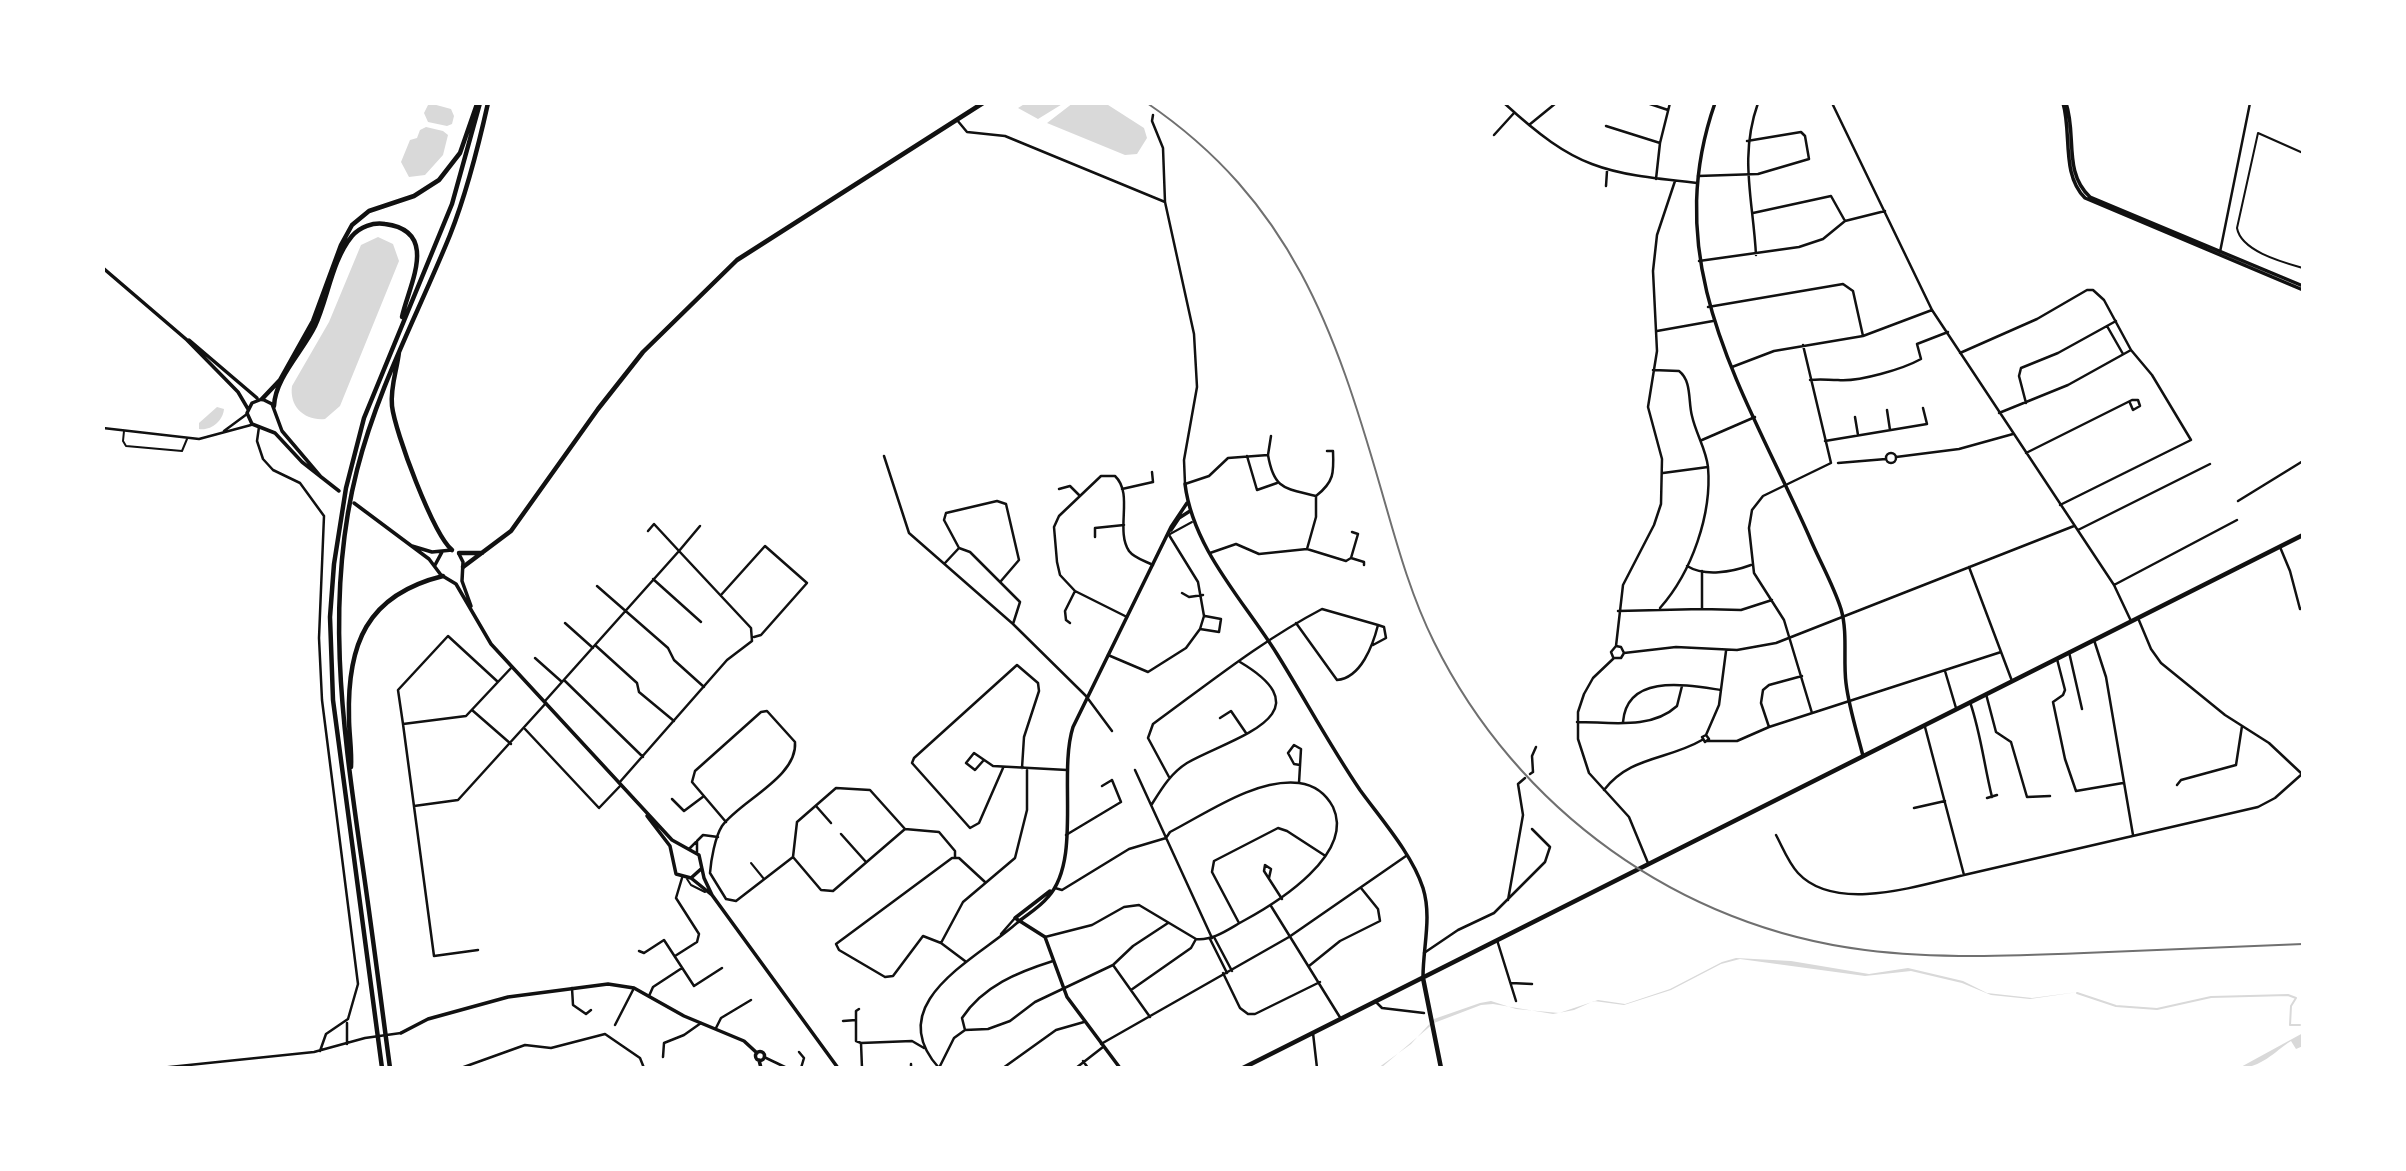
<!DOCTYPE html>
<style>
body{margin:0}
#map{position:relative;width:2406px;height:1171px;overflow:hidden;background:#fff;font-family:"Archivo Narrow",sans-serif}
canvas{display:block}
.frame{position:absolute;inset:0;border:105px solid #fff;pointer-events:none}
</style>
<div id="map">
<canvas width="2406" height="1171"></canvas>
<div class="frame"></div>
</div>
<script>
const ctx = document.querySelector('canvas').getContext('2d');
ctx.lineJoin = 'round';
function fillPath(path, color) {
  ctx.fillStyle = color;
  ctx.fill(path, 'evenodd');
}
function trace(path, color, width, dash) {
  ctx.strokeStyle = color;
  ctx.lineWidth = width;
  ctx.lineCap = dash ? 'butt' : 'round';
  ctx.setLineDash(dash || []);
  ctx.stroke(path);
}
fillPath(new Path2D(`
 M429,103L451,109L454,116L452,124L447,126L428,122L424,113Z
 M1026,103H1064L1038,119L1018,108Z
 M1073,103H1105L1144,128L1147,138L1137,154L1125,155L1047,123Z
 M426,127L443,131L448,135L443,155L425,175L409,177L401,162L410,140L417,138L420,130Z
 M378,237L393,244L399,261L340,406L325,419C305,421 289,407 292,386L329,322L361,245Z
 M217,407L224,409C223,421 211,431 199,429V423Z
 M1736,958L1791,961L1869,974L1908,968L1963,981L1987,993L2032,998L2078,992L2030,999L1991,995L1962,983L1911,971L1865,976L1740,959L1721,964L1671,990L1624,1005L1594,1001L1574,1010L1553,1014L1493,1004L1481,1005L1434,1023L1382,1067L1378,1068L1411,1044L1434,1019L1480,1003L1491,1001L1516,1009L1559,1013L1598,1000L1625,1004L1670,989L1722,962Z
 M2303,1033V1046L2296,1049L2291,1041C2274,1052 2261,1068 2239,1068Z`), '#d9d9d9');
trace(new Path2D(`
 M2077,993L2116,1006L2157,1009L2211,997L2288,995L2296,998L2291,1006L2290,1025H2300`), '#d9d9d9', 2);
trace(new Path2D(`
 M2303,153L2258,133L2237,228C2241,251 2282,262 2303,268
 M124,431L123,441L126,446L182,451L187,439
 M1170,534L1192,522
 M751,863L764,879
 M687,879L691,885L705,892`), '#111', 2);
trace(new Path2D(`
 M1504,103C1576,169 1602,173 1697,183
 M1647,103L1668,110
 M1832,103L1932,310L2114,585L2131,621
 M1153,115L1152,121L1163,148L1165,202L1194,334L1197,387L1184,460L1185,484L1209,476L1228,458L1268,455C1274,490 1285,488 1316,496V517L1307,549L1259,554L1236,544L1210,553
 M957,120L967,132L1005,136L1165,202
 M1529,125L1556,103
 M1606,126L1660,143
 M1494,135L1514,113
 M1698,176L1758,174L1809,159L1805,136L1801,132L1747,141
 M1656,179L1660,143L1670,103
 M1606,186L1607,171
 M1753,213L1831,196L1845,221
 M2220,252L2250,103
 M1756,255C1753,199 1739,157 1758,103
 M1699,261L1799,247L1823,239L1845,221L1885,211
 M1708,307L1843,284L1853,291L1863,336
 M2107,326L2123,354
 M1657,331L1713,321
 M1803,345L1831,463L1763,496L1752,510L1749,528L1754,573L1784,620L1812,713
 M1960,353L2037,319L2087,290H2093L2104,300L2131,350L2152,375L2191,440L2060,505
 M1732,367L1774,351L1863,336L1932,310
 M1653,370L1679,371C1692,381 1688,401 1692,416C1696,434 1706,449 1708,467C1712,514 1692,572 1660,608
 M1810,380C1821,379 1828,380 1838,380C1859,382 1903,369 1921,359L1917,344L1948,332
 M2026,403L2019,376L2021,368L2058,353L2116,321
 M1887,410L1890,430
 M1999,413L2068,385L2131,350
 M1855,417L1858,435
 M259,427L257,441L263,459L273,470L300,483L324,516L319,638L322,700L358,984L348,1019L326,1034L320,1051
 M103,428L199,439L251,425
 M224,431L247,414
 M1702,440L1755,417
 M1825,441L1927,424L1923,408
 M1886 458a5 5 0 1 1 10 0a5 5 0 1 1-10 0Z
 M2026,453L2132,400H2138L2140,406L2133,410L2130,403
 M1268,455L1271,436
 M884,456L909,533L1013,624L1086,696L1112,731
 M1247,456L1257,490L1277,483
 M1896,457L1959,449L2013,434
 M1838,463L1886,459
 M1663,473L1708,467
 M1059,489L1070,486L1080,496
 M1122,489L1153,482L1152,472
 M1316,496C1334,482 1334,473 1333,451H1327
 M2238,501L2303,461
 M2078,530L2210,464
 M648,531L654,524L679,551L700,526
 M1095,537V528L1124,525
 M2280,547L2290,571L2300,609L2303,608
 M959,548L944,520L946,513L997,501L1006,504L1019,560L1001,581
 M1307,549L1346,561L1351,558L1358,534L1352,532
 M1351,558L1364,562V565
 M945,563L959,548L970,552L1020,602L1013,624
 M1687,566C1705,577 1732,572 1751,565
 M1969,567L2012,681
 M653,579L701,622
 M2114,585L2237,520
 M597,586L668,648L674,660L704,687
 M1182,593L1189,597L1203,595
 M721,595L765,546L807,583L761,635L754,637
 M1702,609L1741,610L1772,600
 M1618,611L1702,609V571
 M1127,617L1075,591L1060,575L1057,562L1054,527L1059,516L1101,476H1115C1134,494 1115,530 1129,551C1134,558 1145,561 1153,565
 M2138,618L2151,649L2161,663L2225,715L2269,743L2302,774
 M565,623L593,648
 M1070,623L1066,620L1065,611L1075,591
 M1200,629L1219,632L1221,619L1205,616
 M2094,640L2106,677L2133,835
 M595,645L637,683L639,692L674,721
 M1373,645L1386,638L1384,627L1378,625
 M1616,646L1623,585L1654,525L1661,504L1662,459L1648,407L1657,351L1653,271L1657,235L1675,181
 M2069,652L2082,709
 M1624,653L1676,647L1737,650L1776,643L2074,526
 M1108,655L1148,672L1186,648L1200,629L1204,616L1198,582L1169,535
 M1613,657L1611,652L1616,646L1621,647L1624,653
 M535,658L562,682
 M1614,658L1593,678L1584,694L1578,712V739L1589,773L1629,817L1648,863
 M1614,658H1621L1624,653
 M2057,659L2065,690L2063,695L2053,702L2065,759L2076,791L2123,783
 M1945,671L1956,708
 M564,680L643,757
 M1986,694L1996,732L2011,742L2027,797L2050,796
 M545,701L679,551L751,628L752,641L727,660L619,783
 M1970,702C1981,734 1984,765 1992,797
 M472,710L511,744
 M1220,718L1231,711L1246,733
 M1577,722C1610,722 1651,730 1677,706L1682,686
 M1623,722C1627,673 1687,685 1721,690
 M403,724L398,690L448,636L498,682
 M1769,727L1761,703L1763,690L1769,685L1802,676
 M1925,727L1964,875L2258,807L2275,798L2302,774
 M525,729L599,808L621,785
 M1706,735L1709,739L1705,742L1702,737L1706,735L1719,705L1726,651
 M1708,741H1737L1769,727L2001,652
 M983,761L975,770L966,763L974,753L993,766L1067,770
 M1003,768L979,823L970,828L912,763L914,758L1017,665L1038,683L1039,691L1024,737L1022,768
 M1135,770L1212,938
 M1530,774L1533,772L1532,756L1536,747
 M1169,777L1148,738L1153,724C1208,684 1261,641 1322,609L1378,625C1373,645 1361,678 1337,680L1296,623
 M1299,783L1301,749L1294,745L1288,753L1294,764L1300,765
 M2177,785L2181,780L2236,765L2242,726
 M1604,790C1630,756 1668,760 1702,740
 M1987,798L1997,795
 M672,799L684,811L704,796
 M1152,804C1162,788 1171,773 1187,763C1231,738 1329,715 1240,662
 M414,806L458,800L546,703
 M816,806L831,823
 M1914,808L1945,801
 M726,822L692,782L695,771L761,712L767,711L795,742C798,777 740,801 722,826C715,837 711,860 710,873L726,899L736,901L793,857L821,890L833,891L905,829L939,832L955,851V857
 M841,834L866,862
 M1066,835L1121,802L1112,780L1102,786
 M1776,835C1783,848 1788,862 1798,873C1835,913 1917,886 1964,875
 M689,849L703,835L718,837
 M697,852V841
 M793,857L797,822L836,788L870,790L905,829
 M1269,878L1271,869L1265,865L1264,871L1282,899
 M1055,888L1062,890L1129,849L1166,838L1170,832C1207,813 1256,778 1299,783C1314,785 1326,794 1333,807C1355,854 1278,902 1245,920C1230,928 1214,941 1196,939L1191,948L1131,990
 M1508,900L1523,815L1518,784L1525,778
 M1271,906L1341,1019
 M1239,923L1212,872L1214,861L1278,828L1287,831L1324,855
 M1001,934L1015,918
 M1045,937L1092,925L1124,907L1139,905L1196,939
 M1214,937L1232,971
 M1210,939L1227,973
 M1497,940L1516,1001
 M941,943L963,902L1015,858L1027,810V770
 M478,950L434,956L403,724L466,716L512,667
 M639,951L644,953L664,940L694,986L722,968
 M1424,953L1458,930L1494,913L1545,862L1550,847L1532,829
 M675,956L697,942L699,934L676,898L682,878
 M965,961L941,943L923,936L893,976L885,977L839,950L836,944L952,858H959L985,882
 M1113,965L1150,1017
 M1309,966L1340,941L1380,921L1378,909L1361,888
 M1223,973L1240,1008L1248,1014H1255L1320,982
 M1511,983L1532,984
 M572,988L573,1005L586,1014L591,1010
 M649,996L653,987L682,968
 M1375,1001L1382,1008L1424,1013
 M859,1009L856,1011V1041L861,1043L912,1041L924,1048
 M843,1021L856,1020
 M615,1025L634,988
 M716,1028L721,1018L751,1000
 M965,1030L962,1018C983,986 1018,972 1053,961
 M1313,1033L1317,1068
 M861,1043L862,1068
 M347,1044V1023
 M1101,1044L1289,937L1406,856
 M799,1052L804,1058L801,1068
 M663,1057L664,1043L684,1035L701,1023
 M764,1057L787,1068
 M1083,1061L1088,1068
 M911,1064V1068
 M160,1068L314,1052L365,1038L401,1033
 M461,1068L525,1045L551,1048L605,1034L640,1058L644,1068
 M939,1068L954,1038L965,1030L988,1029L1010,1021L1035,1002L1113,965L1133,946L1168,923
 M939,1068C880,1003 978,958 1017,923
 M1003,1068L1056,1030L1084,1022
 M1076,1068L1103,1047`), '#111', 2.5);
trace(new Path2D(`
 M1715,103C1658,266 1745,392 1809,536C1819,560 1833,584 1841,609C1848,633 1843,660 1846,683C1849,708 1857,732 1863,756
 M2063,103C2072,134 2061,174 2085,198L2303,290
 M2066,103C2077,135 2063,172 2090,197L2303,286
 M103,268L187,340L238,392L248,409
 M189,340L257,398
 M321,477L282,431L272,404L262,399L252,403L247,413L252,424L275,433L302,462L339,491
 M1185,484C1193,549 1244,601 1277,654C1305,699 1330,746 1360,790C1381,819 1412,854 1423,888C1432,917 1423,947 1423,977
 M354,503L429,559L441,575L456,584L491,644L672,840L699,855L704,878L712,895
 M1171,530L1179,518L1190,511
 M412,546L432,552L452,550
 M459,554L463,562L462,581L471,606
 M435,565L442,552
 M647,816L670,846L676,874L691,878L701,869
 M691,878L712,895L838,1068
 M1050,891L1015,918L1045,937L1067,997L1120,1068
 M1018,922C1028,914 1040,907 1048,897C1082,860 1058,774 1073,727L1171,527L1187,503
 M401,1033L428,1019L508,997L608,984L634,988L684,1016L744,1041L757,1053
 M755.5 1056a4.5 4.5 0 1 1 9 0a4.5 4.5 0 1 1-9 0Z
 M759,1060L761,1068`), '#111', 3.5);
trace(new Path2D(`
 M459,553H482
 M463,567L511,531L598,409L643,352L737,260L983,103
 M1423,978L1441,1068
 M1243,1068L2303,535`), '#111', 4.5);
trace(new Path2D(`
 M399,352C397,370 390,387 392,406C395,432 433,534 452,550
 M262,399L280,380L313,321L341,245L352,225L369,211L414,196L439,180L460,153L477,104
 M274,406C275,378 303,351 315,326C328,298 332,260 352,236C360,227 373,222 385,224C441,231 408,287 402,317
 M351,767C352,750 349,734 349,718C347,645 366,595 443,576
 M382,1068L333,700L330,617L334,564L346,488L364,418L452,204L480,103
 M390,1068C380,994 371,921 360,848C342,722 325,596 357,470C378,387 418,314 450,235C467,192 478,148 488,103`), '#111', 4.5);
trace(new Path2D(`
 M1147,103C1292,202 1335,330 1381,489C1396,541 1410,594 1434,642C1517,810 1680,927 1865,950C1937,959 2011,956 2084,953C2157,950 2230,947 2303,944`), '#707070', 2);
</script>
